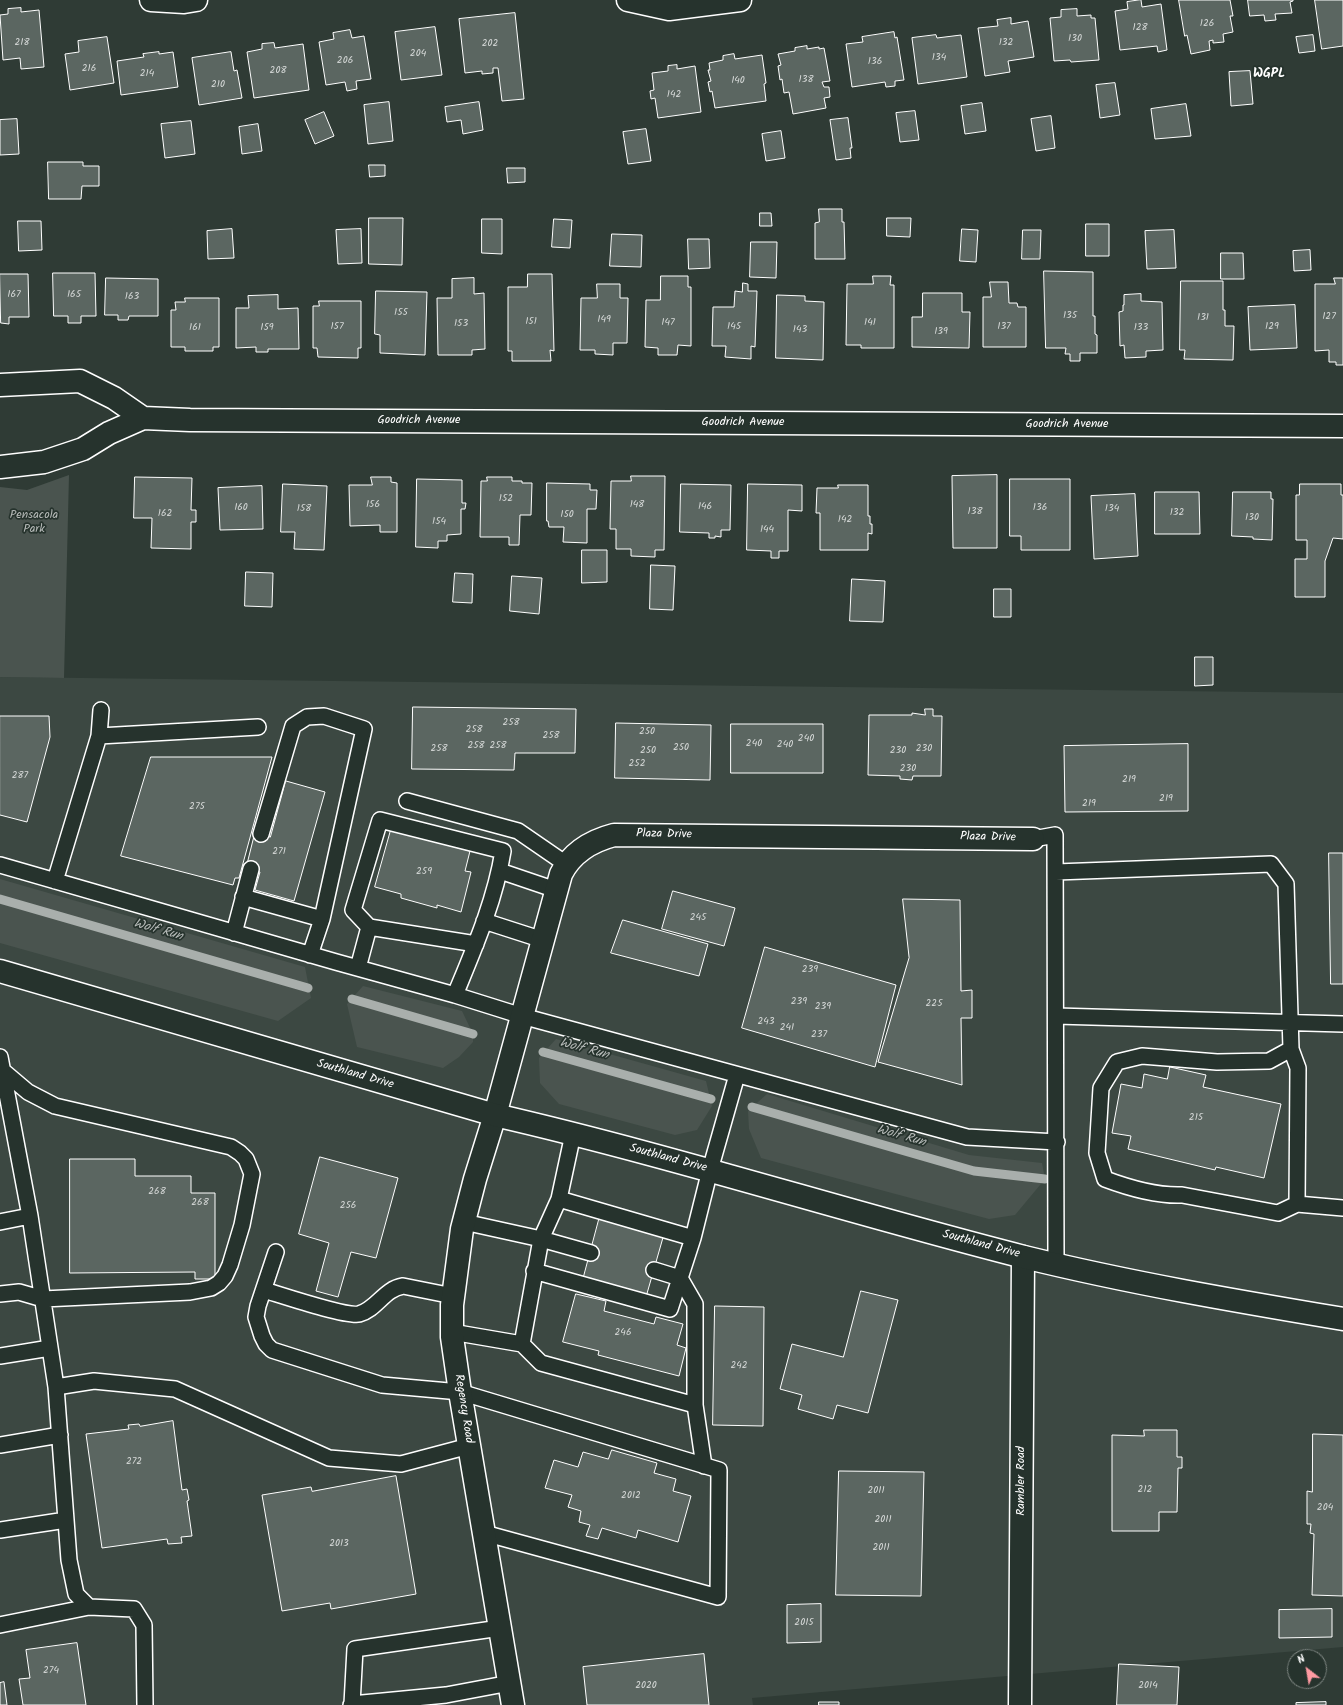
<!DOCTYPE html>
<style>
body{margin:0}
#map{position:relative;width:1343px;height:1705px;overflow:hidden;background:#2f3b35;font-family:Kalam,sans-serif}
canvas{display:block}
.north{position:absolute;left:1287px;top:1649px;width:40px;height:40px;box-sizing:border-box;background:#26332d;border:1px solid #7d8581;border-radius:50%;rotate:329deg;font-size:11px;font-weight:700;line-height:16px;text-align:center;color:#fff}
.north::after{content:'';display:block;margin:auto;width:14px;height:18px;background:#ff9aa2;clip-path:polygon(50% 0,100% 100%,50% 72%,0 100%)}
</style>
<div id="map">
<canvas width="1343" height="1705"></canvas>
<div class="north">N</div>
</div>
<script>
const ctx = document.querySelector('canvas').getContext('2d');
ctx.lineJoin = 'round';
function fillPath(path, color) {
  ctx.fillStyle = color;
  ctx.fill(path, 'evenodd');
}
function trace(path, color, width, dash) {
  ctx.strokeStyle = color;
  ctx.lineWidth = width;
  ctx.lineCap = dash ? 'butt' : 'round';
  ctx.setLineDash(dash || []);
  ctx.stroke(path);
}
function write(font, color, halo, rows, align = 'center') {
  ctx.font = font + ' Kalam,sans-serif';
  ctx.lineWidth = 3.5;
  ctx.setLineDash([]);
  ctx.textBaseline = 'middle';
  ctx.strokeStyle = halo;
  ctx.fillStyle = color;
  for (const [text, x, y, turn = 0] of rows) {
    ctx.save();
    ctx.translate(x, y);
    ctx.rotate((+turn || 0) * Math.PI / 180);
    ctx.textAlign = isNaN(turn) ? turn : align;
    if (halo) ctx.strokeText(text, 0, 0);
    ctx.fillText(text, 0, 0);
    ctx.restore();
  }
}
fillPath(new Path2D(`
 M0,677L1343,693V1647L752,1698L753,1705H0Z`), '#3c4842');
fillPath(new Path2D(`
 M69,475L64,678L0,677V487L27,490Z
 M0,879L305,967L311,998L278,1021L0,943Z
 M363,986L462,1011L473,1034V1042L459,1057L443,1068L357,1047L347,1004Z
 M556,1039L706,1081L712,1106L697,1130L675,1135L559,1104L540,1083L539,1058Z
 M767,1094L969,1155L1042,1163L1045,1179L1015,1215L989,1219L761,1158L749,1129L748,1111Z`), '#4a544f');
trace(new Path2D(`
 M0,899L308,988
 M352,999L473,1034
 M543,1052L711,1099
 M752,1107L974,1171L1045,1179`), '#a9afac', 9);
const building = new Path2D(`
 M1141,0L1142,7L1161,4L1167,50L1158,52L1157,46L1120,50L1115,11L1128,9L1127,2Z
 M1179,0H1230L1233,16H1230L1233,32L1223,34L1224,42L1213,43V40L1209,41L1210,50L1191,54L1187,35L1185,36Z
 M1248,0H1293V1L1290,2L1292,13L1275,14L1276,20L1265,21L1264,15L1250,16Z
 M1315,0H1343V46L1322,49Z
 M21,8V12L39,10L44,67L21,69L20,58L3,60L0,15L8,14V9Z
 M1077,9V16L1091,15V18H1095L1099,60L1071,62L1070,60L1054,61L1050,18L1061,17V10Z
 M515,13L524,99L502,101L498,68H493V73L482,74V71L465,73L459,19Z
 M1011,18V24L1028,21L1034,57L1008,61L1010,72L985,76L978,28L998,26L997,20Z
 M435,27L442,75L401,80L395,32Z
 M350,30L352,38L364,36L371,79L356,81L357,89L347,91L345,82L326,85L319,42L334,39L333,33Z
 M894,32L895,38L897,37L904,80L895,81V86L886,87L885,82L852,87L846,44L863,42L862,37Z
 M936,35L937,38L961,35L967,77L918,84L912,38Z
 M1313,35L1315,51L1299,53L1296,37Z
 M107,37L114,83L70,90L65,54L79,52L78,41Z
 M274,43L275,48L303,44L309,90L254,98L247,52L262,49V44Z
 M807,46V49L819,47V49L824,48L830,81L822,82L824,87H829L830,97L824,98L826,108L793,114L789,92L784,93L782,79L780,80L778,66L781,65L778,54L795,51V48Z
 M159,52V54L173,52L178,87L121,95L117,61L144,57L143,54Z
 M231,52L234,71L237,70L242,98L199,105L192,58Z
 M734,54L735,59L762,55L766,83L764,84L766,101L715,108L712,91L710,92L708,82L711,81L708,70H710L709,63L723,60V56Z
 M677,65V69L695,66L701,112L658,118L655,98L651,99L650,91L654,90L652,73L668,71V66Z
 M1250,71L1253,104L1231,106L1229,72Z
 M1115,83L1120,115L1100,118L1096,85Z
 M389,102L393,141L368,144L364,105Z
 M479,102L483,130L463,134L461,120L447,122L445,107Z
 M982,103L986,131L965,134L961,106Z
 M1186,104L1191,136L1155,139L1151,109Z
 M915,111L919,140L900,142L896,113Z
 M324,112L334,136L315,144L305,120Z
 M1051,116L1055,148L1036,151L1031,119Z
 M848,118L852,148H850L851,158L836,160L830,120Z
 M17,119L19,154L0,155V120Z
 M191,121L195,154L165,158L161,124Z
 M258,124L262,151L242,154L239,127Z
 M646,129L651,161L628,164L623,132Z
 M781,131L785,158L766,161L762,134Z
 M48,162H83V166H99V186H82L81,199H49Z
 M369,165H385V176L370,177Z
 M507,168H525V182L508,183Z
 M819,209H842V222H844L845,259H815V223L819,222Z
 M760,213H771L772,226H760Z
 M369,218H403L402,265L369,264Z
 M887,218H911L910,237L887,236Z
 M482,219H502V254L482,253Z
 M554,219L572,220L570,248L552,247Z
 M18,221H41L42,250L19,251Z
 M1086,224H1109V256H1086Z
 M232,229L234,258L208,259L207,231Z
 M361,229L362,263L338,264L336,230Z
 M962,229L978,230L976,262L960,261Z
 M1023,230H1041L1040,259H1022Z
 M1174,230L1176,268L1147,269L1145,231Z
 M612,234L642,235L641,267L610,266Z
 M688,239H709L710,268L689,269Z
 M751,242H777L776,278L750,277Z
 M1310,250L1311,270L1294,271L1293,251Z
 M1221,253H1243L1244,279H1221Z
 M1044,271L1093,272V316H1095V334L1097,335V353H1080V361H1070V354H1065L1066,348H1046Z
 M53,273H95L96,316H81V323H68V316H54Z
 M0,274H28L29,317H9V324L1,323Z
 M528,274H552L554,351L550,350L551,361H512V351H508V287H527Z
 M661,276H688V287H691V346L678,345L677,355H658V348L645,347L646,300H660Z
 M873,276H891L890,285H894V348H861V345H846L847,284H873Z
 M106,278L158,279V316H129L128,320H118V315H105Z
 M474,278V294L484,293L485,349L472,350V355H438L437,298H452V279Z
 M1334,278H1343V365H1336V362H1329V350L1315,351V284H1335Z
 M1181,281H1223V310H1225V326H1234L1233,360L1184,359L1185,350H1180Z
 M990,282H1008L1009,303H1017L1018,307H1026V347H983V297H991Z
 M743,283L748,284V291H757L755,347L751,346V359L725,357L726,346H712L713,307H734L735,291L742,292Z
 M597,284H620V298H628L627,343H613V355L595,354V350H580L581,298H597Z
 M376,291L427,292L425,355L380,353V335L375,334Z
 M923,293H962V312H970L969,348L912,347V317H922Z
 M1141,294V301L1162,302L1163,350L1146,351V357L1125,358L1124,345L1120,346L1119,312L1123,311V305H1124V295Z
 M278,295V309L298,308L299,349H268V352H256V347L236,348V308H249L248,296Z
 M777,295L805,296V301L824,302L823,360L776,358Z
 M185,298H219V347H213V351H185V347H171V310H176L175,302H185Z
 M319,301H361V348H358V358L318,357L317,348H313V306H319Z
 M1295,305L1297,348L1250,350L1248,307Z
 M997,475V548H953L952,476Z
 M631,476H665L664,550H655V557L631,556V549H616V529H610L611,481H631Z
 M135,477L192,478L191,510H196V522H191V549L151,548L152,518H134Z
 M371,477H391V482L397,483V532H380V525L350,526L349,485H372Z
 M487,477H512V481H522V483H532L531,515H520L519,545H509V537H480L481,481H487Z
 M417,479L462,480V503H466L465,509H461V534L447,535V541H438V548L416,547Z
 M1010,479H1070V550H1021V536H1010Z
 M547,483L590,484V490H597L596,509H587V543L563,542L564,527H549L548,521H547Z
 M283,484L327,486L324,550L294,549L295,532H281Z
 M681,484L731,485L730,530H721V537L715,536V538H709V533L680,532Z
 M748,484L802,485V511L788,510V551H779V558H771V551L747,550Z
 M1300,484H1341V495H1343V539L1333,538L1325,561V597H1295V559H1307V540H1296V495H1299Z
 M838,485H868V516H870V524H872V534L868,533V550H820V513H816L817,488H838Z
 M262,486L263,529L220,530L218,488Z
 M1155,492H1199L1200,534H1155Z
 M1233,492H1271V499H1273L1272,540L1253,539V537L1232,536Z
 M1135,494L1138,556L1094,559L1091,496Z
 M582,550H607V582L582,583Z
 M651,565L675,566L673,610L650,609Z
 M246,572L273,573L272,607L245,606Z
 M455,573L473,574L472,603L453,602Z
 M512,576L542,578L539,614L510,611Z
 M852,579L885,581L883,622L850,621Z
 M994,589H1011V617H994Z
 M1195,657H1213V685L1195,686Z
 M413,707L576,709L575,753H515L514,770L412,769Z
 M925,709H933V716H942L941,776H913L912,780L900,779V776L868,775L869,715H912V713L925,715Z
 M0,716H49L50,737L27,822L0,815Z
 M616,723L711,725L710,780L615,778Z
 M731,724H823V773H731Z
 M1188,744V811L1065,812L1064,746Z
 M151,757H272L239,878H235L233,885L121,856Z
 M286,781L325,792L294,901L255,890L260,872L246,868L255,832L270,837Z
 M391,830L470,851L465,871L471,872L461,912L437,905V908L401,898V894L375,887Z
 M1329,853H1343V984H1331Z
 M673,891L735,908L724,946L662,929Z
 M903,899L960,900L961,991L972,990V1018H961L962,1085L878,1062L909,958Z
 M623,920L708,944L699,976L611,953Z
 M765,947L896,985L875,1067L742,1028Z
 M1170,1067L1206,1075L1203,1087L1281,1104L1264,1178L1216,1167L1215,1170L1128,1149L1131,1136L1112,1133L1121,1084L1142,1088L1144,1074L1167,1079Z
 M320,1157L398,1178L376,1258L351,1252L338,1297L316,1291L329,1243L299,1234Z
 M70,1159H135V1176H191V1193H215V1279H195V1272L70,1273Z
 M600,1216L664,1234L646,1297L583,1280Z
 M861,1291L898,1300L868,1413L837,1405L833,1419L798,1409L802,1395L780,1389L792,1344L843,1357Z
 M576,1294L606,1301L604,1311L654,1324L656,1317L683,1324L677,1345L686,1348L679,1376L598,1355L599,1351L563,1342Z
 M715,1306L764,1307L763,1426L713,1425Z
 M173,1421L182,1490L187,1489L189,1500L187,1501L192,1536L181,1537L182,1543L168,1544L167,1539L102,1548L86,1434L129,1429L128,1425L139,1424L140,1426Z
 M1144,1430H1177V1457H1182V1468H1178L1177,1512H1159V1531H1112V1435L1144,1436Z
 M1313,1434L1343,1435V1596L1312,1595L1314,1534L1310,1533L1311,1524H1307V1491L1312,1492Z
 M612,1450L657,1463L654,1473L676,1479L673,1491L691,1496L678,1542L638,1530L636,1538L602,1528L598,1539L586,1536L590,1525L579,1522L581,1511L568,1507L572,1495L545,1488L554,1460L578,1467L583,1452L608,1459Z
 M839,1471L924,1472L921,1596L836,1595Z
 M396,1476L416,1594L331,1609L330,1603L282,1611L262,1495L311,1487L312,1491Z
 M821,1604V1642L787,1643V1605Z
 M1332,1609V1637L1279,1638V1610Z
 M77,1643L86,1705H23L19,1679L30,1678L26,1650Z
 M704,1654L709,1705H587L583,1667Z
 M1119,1664L1179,1667L1177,1705H1117Z
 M4,1682L7,1705H0V1683Z
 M819,1702H839V1705H819Z
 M1326,1702V1705H1296V1703Z`);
fillPath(building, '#5b6661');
trace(building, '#fff', 1);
const service = new Path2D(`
 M99,736L258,727
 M407,801L518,831L566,864
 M261,834L293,726L307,717L324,716L364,729L322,919L310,955
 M1033,839L1055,835L1056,1264
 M0,865L336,962L455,995L522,1016L967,1137L1057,1142
 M500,871L556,890
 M1056,872L1271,864L1286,884L1291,1049L1269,1061L1217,1062L1142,1056L1117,1062L1101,1088L1097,1153L1105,1179C1129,1188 1157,1196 1182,1195L1278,1213L1297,1204L1343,1208
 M55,881L99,736L101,710
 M243,897L322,919
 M484,921L543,940
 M369,927L353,910L380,820L503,851C495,901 474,949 455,995
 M234,933L251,869
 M358,968L369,927L476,944
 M1056,1016L1343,1024
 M1291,1049L1298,1068L1297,1204
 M0,1057L30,1216L56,1387L69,1560L76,1594L89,1607
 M573,1134L559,1199L541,1239L591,1253
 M559,1199L693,1238L710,1170L737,1075
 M0,1222L30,1216
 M276,1252L258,1306L256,1317L262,1336L266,1344L272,1350L382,1385L460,1392L719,1470L718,1597L484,1533
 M534,1271L670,1309L693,1238
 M264,1290C281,1295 346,1317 359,1314C377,1309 384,1289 403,1286L453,1296
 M0,1294L19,1292L43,1299L190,1292L211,1288L219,1283L225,1276L230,1265L242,1225L252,1174L246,1159L240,1153L231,1147L55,1106L28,1092L2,1070
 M452,1332L522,1344L541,1239L464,1222
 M522,1344L541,1363L695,1405V1304L680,1278L654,1270
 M0,1356L50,1348
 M56,1387L94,1381L175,1389L329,1458L401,1464L469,1446
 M695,1405L704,1466
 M0,1445L60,1435
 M0,1530L66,1520
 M0,1625L89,1607L134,1609L144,1625L145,1705
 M352,1704L355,1649L500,1628
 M351,1705L352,1704L446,1695L510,1683`);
const minor = new Path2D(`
 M151,0L184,2L196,0
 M628,0L669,9L740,0
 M0,385L80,381L114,398L143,418
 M0,467L44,462L83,449L109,433L143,418L190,420L1343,426
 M495,1115L561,874C572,852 591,841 614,835L1033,839
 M1020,1705L1023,1257`);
const tertiary = new Path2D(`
 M495,1115L475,1179L462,1229L452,1305V1337L460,1392L513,1705`);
const secondary = new Path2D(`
 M0,971L495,1115C673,1156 847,1212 1024,1257C1130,1283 1236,1301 1343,1319`);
trace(service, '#fff', 18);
trace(minor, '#fff', 25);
trace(tertiary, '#fff', 25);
trace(secondary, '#fff', 25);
trace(service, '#26332d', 15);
trace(minor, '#26332d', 22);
trace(tertiary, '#26332d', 22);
trace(secondary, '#26332d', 22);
write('10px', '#d6d9d8', null, [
 ["126",1207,24],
 ["128",1140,28],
 ["130",1075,39],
 ["218",22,43],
 ["132",1006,43],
 ["202",490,44],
 ["204",418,54],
 ["134",939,58],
 ["206",345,61],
 ["136",875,62],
 ["216",89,69],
 ["208",278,71],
 ["214",147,74],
 ["138",806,80],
 ["140",738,81],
 ["210",218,85],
 ["142",674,95],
 ["167",14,295],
 ["165",74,295],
 ["163",132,297],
 ["155",401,313],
 ["135",1070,316],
 ["127",1329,317],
 ["131",1203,318],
 ["149",604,320],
 ["151",531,322],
 ["147",668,323],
 ["141",870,323],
 ["153",461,324],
 ["157",337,327],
 ["145",734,327],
 ["137",1004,327],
 ["129",1272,327],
 ["161",195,328],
 ["159",267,328],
 ["133",1141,328],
 ["143",800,330],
 ["139",941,332],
 ["152",506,499],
 ["156",373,505],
 ["148",637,505],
 ["146",705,507],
 ["160",241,508],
 ["136",1040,508],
 ["158",304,509],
 ["134",1112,509],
 ["138",975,512],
 ["132",1177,513],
 ["162",165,514],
 ["150",567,515],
 ["130",1252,518],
 ["142",845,520],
 ["154",439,522],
 ["144",767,530],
 ["258",511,723],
 ["258",474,730],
 ["250",647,732],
 ["258",551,736],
 ["240",806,739],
 ["240",754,744],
 ["240",785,745],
 ["258",476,746],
 ["258",498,746],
 ["250",681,748],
 ["258",439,749],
 ["230",924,749],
 ["250",648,751],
 ["230",898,751],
 ["252",637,764],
 ["230",908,769],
 ["287",20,776],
 ["219",1129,780],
 ["219",1166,799],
 ["219",1089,804],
 ["275",197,807],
 ["271",279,852],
 ["259",424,872],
 ["245",698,918],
 ["239",810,970],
 ["239",799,1002],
 ["225",934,1004],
 ["239",823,1007],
 ["243",766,1022],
 ["241",787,1028],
 ["237",819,1035],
 ["215",1196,1118],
 ["268",157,1192],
 ["268",200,1203],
 ["256",348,1206],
 ["246",623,1333],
 ["242",739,1366],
 ["272",134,1462],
 ["212",1145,1490],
 ["2011",876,1491],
 ["2012",631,1496],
 ["204",1325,1508],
 ["2011",883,1520],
 ["2013",339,1544],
 ["2011",881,1548],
 ["2015",804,1623],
 ["274",51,1671],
 ["2020",646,1686],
 ["2014",1148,1686]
]);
write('12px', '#fff', '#26332d', [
 ["Goodrich Avenue",419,421],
 ["Goodrich Avenue",743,423],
 ["Goodrich Avenue",1067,425],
 ["Plaza Drive",664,835,1],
 ["Plaza Drive",988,838,1],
 ["Southland Drive",355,1075,16],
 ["Southland Drive",668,1159,15],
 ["Southland Drive",981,1245,15],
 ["Regency Road",463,1409,81],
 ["Rambler Road",1022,1481,-90]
]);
write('12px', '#b7bbb9', '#26332d', [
 ["Pensacola",34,516],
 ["Park",34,530]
]);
write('bold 13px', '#fff', '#26332d', [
 ["WGPL",1269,75]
]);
write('italic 13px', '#b8bcba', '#26332d', [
 ["Wolf Run",158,931,16],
 ["Wolf Run",584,1050,15],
 ["Wolf Run",901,1137,16]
]);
</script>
